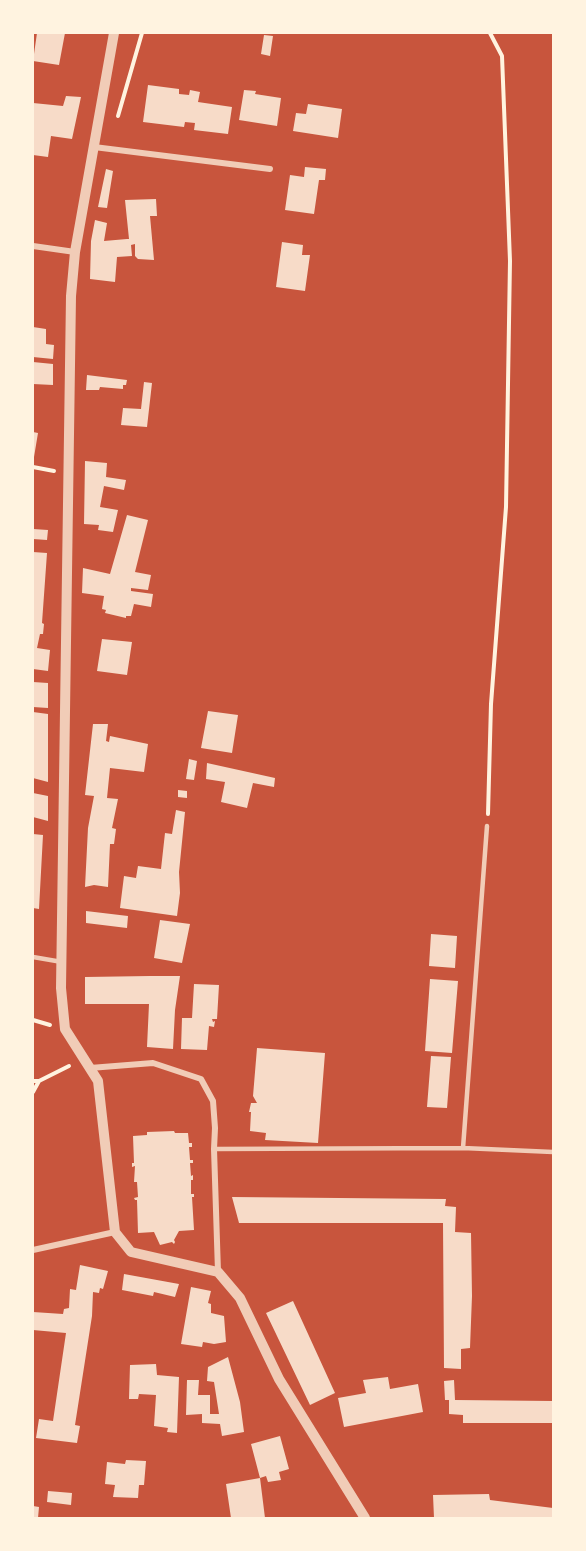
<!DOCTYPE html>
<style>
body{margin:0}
#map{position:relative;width:586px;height:1551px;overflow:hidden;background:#c8553d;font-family:Raleway,sans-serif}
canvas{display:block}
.frame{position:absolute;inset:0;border:34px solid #fff3e0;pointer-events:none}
</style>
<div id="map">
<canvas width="586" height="1551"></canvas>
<div class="frame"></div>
</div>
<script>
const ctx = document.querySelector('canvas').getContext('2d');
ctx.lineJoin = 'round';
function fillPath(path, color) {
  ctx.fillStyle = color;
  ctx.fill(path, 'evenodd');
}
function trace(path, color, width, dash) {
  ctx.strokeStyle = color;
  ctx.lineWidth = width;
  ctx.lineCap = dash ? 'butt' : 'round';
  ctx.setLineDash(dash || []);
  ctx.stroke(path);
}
fillPath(new Path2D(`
 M37,33H65L59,65L33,61Z
 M264,35L273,36L270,56L261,54Z
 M148,85L179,89V94L189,95L190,90L200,92L198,102L232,107L228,134L194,130L195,123L185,122L184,127L143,122Z
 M244,90L256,91L255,94L281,98L277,126L239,120Z
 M66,96L81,97L72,139L51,136L48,157L33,155V103L63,106Z
 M308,104L342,109L338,138L293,131L296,113L306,114Z
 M305,167L326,169L325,180H319L314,214L285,210L290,175L304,177Z
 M106,169L113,171L107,208L98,207Z
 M156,199L157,216H150L154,260L138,259L135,256V244L131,245L132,256L117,257L115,282L90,279L91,241L95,220L107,223L104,241L127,239H129L125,200Z
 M282,242L303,245L302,255H310L305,291L276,287Z
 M33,327L46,329V344L54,345L53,359L33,357Z
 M33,362L53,364V385L33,384Z
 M87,375L127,380L126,385H123V389L100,387L99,390H86Z
 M144,382L152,383L147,427L121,425L123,408L141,409Z
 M33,432L38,433L34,457H33Z
 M85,461L107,463L106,477L126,480L124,490L104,486L100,507L118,510L113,532L98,530L99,525L84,524Z
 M127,515L148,520L135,572L151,575L148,590L131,588V591L153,594L151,607L134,604L131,616H126V618L105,613L106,610L102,609L104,596L82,593L83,568L110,574Z
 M33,529L48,530L47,540L33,539Z
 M33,552L47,553L42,623L44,624L43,634H40L37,648L50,650L48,671L33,669Z
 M102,639L132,642L127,675L97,671Z
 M33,682L48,683V708L33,707Z
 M208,711L238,715L232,753L201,748Z
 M33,712L48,714V782L33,778Z
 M93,724H108L106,741L109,742L110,736L148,744L144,772L110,768L107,798L118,799L112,828L116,829L114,844H110L108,887L94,885L85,887L88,828L94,796L85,795Z
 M189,759L197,761L194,780L186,779Z
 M207,763L275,778L274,787L253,783L247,808L221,802L225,782L206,779Z
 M178,790L187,791V798L178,797Z
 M33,793L48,796V821L33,817Z
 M176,810L185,812L179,872L180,893L177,916L120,908L124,876L136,878L138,866L161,869L165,833L172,834Z
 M33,834L43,835L39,909L33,908Z
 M86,911L128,916L127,928L86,923Z
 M160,920L190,924L182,963L154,958Z
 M431,934L457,936L455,968L429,966Z
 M150,976H180L175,1010L173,1049L147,1047L149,1004H85V977Z
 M430,979L458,981L452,1053L425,1051Z
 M194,984L219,985L217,1019H212L213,1022L215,1021L214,1027L209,1026L207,1050L181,1049L182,1018H192Z
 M257,1048L325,1053L318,1143L265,1140L266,1133L250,1131L251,1112H249L251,1103H257L253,1096Z
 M431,1056L451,1057L447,1108L427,1107Z
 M174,1131L175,1133H188L189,1143H192V1147H189L190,1160H193V1163H190L191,1176L193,1175V1180H191V1194H194V1197H192L194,1230L179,1231L174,1240L175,1242L174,1244L172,1242L160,1245L154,1232L138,1233L137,1200H135L134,1198L138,1197L137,1182H134L135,1166L132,1167V1163H134L133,1136L147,1135V1132Z
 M232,1197L446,1199L445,1206L456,1207L455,1232L471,1233L472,1296L470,1348L461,1349V1369L444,1368L443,1223H239Z
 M80,1265L108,1271L103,1289L100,1288L99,1293L93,1292L92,1316L75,1425L80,1426L77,1443L36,1438L39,1419L53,1421L66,1333L33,1330V1312L63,1314L64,1309L69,1308L70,1289L76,1290Z
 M124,1274L179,1284L175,1297L154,1292L153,1296L122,1290Z
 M191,1287L211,1291L208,1303L211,1304V1313L224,1316L226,1342L214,1344L203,1342L202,1347L181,1344Z
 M293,1301L335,1393L310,1405L266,1313Z
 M228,1357L240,1402L244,1432L222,1436L220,1424L202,1423V1414L186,1415L187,1380H199L198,1395H210V1414H219L214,1382L207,1381L208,1367Z
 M156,1364L157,1375L179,1377L177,1433L167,1432L168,1428L154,1426L156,1395L139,1394L138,1399H129L130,1365Z
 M388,1377L390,1389L418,1384L423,1412L344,1427L338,1398L366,1393L363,1380Z
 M454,1380L455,1400L553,1401V1423H463V1415L449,1414V1400H445L444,1381Z
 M280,1436L289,1469L279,1472L281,1480L268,1482L266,1476L260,1478L251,1444Z
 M126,1460L146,1461L144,1485H139L138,1498L113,1497L115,1485L105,1484L107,1462L125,1464Z
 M260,1478L265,1518H231L226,1484Z
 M48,1491L72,1493L71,1505L47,1502Z
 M489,1494L490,1500L553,1508V1518H434L433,1495Z
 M33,1506L39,1507L38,1518H33Z`), '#f7dbc8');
trace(new Path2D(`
 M118,116L142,33
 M33,467L54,471
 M488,814L491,704L506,507L510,261L502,56L490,33
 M33,1020L50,1025
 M33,1081H39L69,1066
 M33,1092L39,1081`), '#fff3e0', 4);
trace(new Path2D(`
 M33,957L62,962
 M463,1148L487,826
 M214,1149L463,1148L553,1152`), '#f1ccb7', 4.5);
trace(new Path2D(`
 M94,147L270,169
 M33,246L75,252
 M90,1068L153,1063L201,1079L213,1101L215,1128L214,1149L218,1272
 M33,1250L115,1232`), '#f1ccb7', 6);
trace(new Path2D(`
 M114,33L75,252L71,296L61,988L65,1029L98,1081L115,1232L131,1252L218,1272L240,1298L279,1379L365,1518`), '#f1ccb7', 10);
</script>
